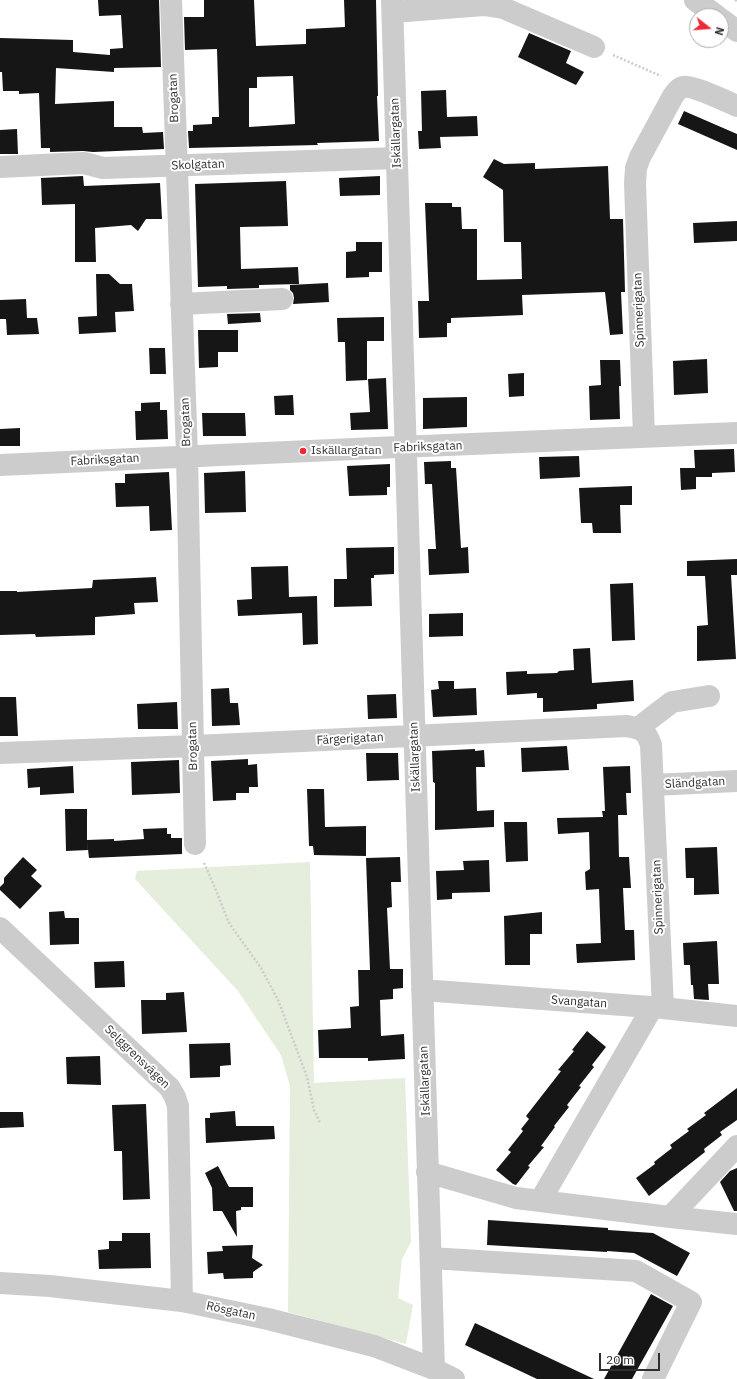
<!DOCTYPE html>
<meta charset="utf-8">
<style>
body{margin:0}
#map{position:relative;width:737px;height:1379px;overflow:hidden;background:#fff;font-family:"IBM Plex Sans",sans-serif}
canvas{display:block}
.north{position:absolute;left:689px;top:8px;width:40px;height:40px;box-sizing:border-box;background:#fff;border:1px solid #acacac;border-radius:50%;rotate:107deg;font-size:11px;font-weight:700;line-height:16px;text-align:center;color:#2f2f2f}
.north::after{content:'';display:block;margin:auto;width:14px;height:18px;background:#ee2935;clip-path:polygon(50% 0,100% 100%,50% 72%,0 100%)}
.scale{position:absolute;left:599px;top:1353px;width:61px;height:18px;box-sizing:border-box;border:2px solid #2f2f2f;border-top:0;padding-left:5px;font-size:12px;line-height:14px;white-space:nowrap;color:#2f2f2f;-webkit-text-stroke:3px #fff;paint-order:stroke}
</style>
<div id="map">
<canvas width="737" height="1379"></canvas>
<div class="north">N</div>
<div class="scale">20 m</div>
</div>
<script>
const ctx = document.querySelector('canvas').getContext('2d');
ctx.lineJoin = 'round';
function fillPath(path, color) {
  ctx.fillStyle = color;
  ctx.fill(path, 'evenodd');
}
function trace(path, color, width, dash) {
  ctx.strokeStyle = color;
  ctx.lineWidth = width;
  ctx.lineCap = dash ? 'butt' : 'round';
  ctx.setLineDash(dash || []);
  ctx.stroke(path);
}
function write(font, color, halo, rows, align = 'center') {
  ctx.font = font + ' "IBM Plex Sans",sans-serif';
  ctx.lineWidth = 4;
  ctx.setLineDash([]);
  ctx.textBaseline = 'middle';
  ctx.strokeStyle = halo;
  ctx.fillStyle = color;
  for (const [text, x, y, turn = 0] of rows) {
    ctx.save();
    ctx.translate(x, y);
    ctx.rotate((+turn || 0) * Math.PI / 180);
    ctx.textAlign = isNaN(turn) ? turn : align;
    if (halo) ctx.strokeText(text, 0, 0);
    ctx.fillText(text, 0, 0);
    ctx.restore();
  }
}
fillPath(new Path2D(`
 M310,862L314,1083L405,1078L411,1242L402,1259L398,1298L413,1305L406,1344L288,1312L290,1086L281,1055L238,991L135,879L137,871Z`), '#e5eddc');
fillPath(new Path2D(`
 M98,0H159L161,67L114,68V72L56,68L55,104L114,101V127H142L143,133L163,132L164,149L93,152L83,151L50,152V148H41L39,93L19,94V91H3L2,72H0V38L73,40V52L110,55V49L123,48L121,15L99,16Z
 M204,0H254L256,46L306,44V29L345,27L344,0H376L378,96H377L379,141L317,143L318,145L189,148L188,131H193V125L212,124V117H219L217,49L185,50L184,17H204ZM293,76L295,124L249,127V88H257V77Z
 M529,33L571,51L566,63L584,72L576,85L518,57Z
 M446,90L447,117L477,116L478,136L440,137L441,148L419,149L418,131H422L421,91Z
 M684,111L737,134V150L678,124Z
 M17,129L18,154H0V130Z
 M494,159L504,164L535,163V169L608,166L610,219H623L625,292H621L623,334L610,335L605,292L522,295L523,315L451,318V323H447V337L419,338L418,301H429L425,203H452V207H461L462,229H477V280L522,279L521,242H504L503,190L483,177Z
 M83,176L84,186L160,183L162,219H146L138,231L131,225L95,228L96,262H75V204L42,205L41,178Z
 M380,176V195L340,196L339,178Z
 M286,181L288,226L240,227L241,269L298,267L299,284L259,285V288L227,289V286L198,287L195,184Z
 M737,221V241L694,243L693,223Z
 M356,242H382V272H369V277L346,278V252L356,251Z
 M96,274H109L120,284H132L134,311L115,312L116,332L79,334L78,317L97,316Z
 M328,283L329,302L293,304L294,298L293,293L290,290V285Z
 M26,299L27,318H37L39,334L7,335L6,319H0V300Z
 M260,313L261,322L228,324L227,314Z
 M384,317V341H367V380L346,381L345,342H338L337,318Z
 M198,330H238V352H218V367L199,368Z
 M149,348H165L166,374H150Z
 M707,359L708,393L674,395L673,361Z
 M600,360H620L621,386H619L620,419L590,420L589,386L601,385Z
 M524,373V396L509,397L508,374Z
 M386,378L388,429L351,430L350,413L370,412L368,379Z
 M293,395L294,415H275L274,396Z
 M467,397V427L423,429V398Z
 M160,402V410H167L168,439L136,440L135,411H141V403Z
 M202,413H245L246,436H203Z
 M20,428V446H0V429Z
 M734,449L735,472L712,473V477H696V476V489L681,490L680,468H695L694,450Z
 M579,456L580,477L540,479L539,457Z
 M451,461V468H456L461,548L468,547L469,573L429,575L428,549H436L432,484H425L424,462Z
 M390,464V487H387V495L349,496L347,466Z
 M245,471L246,512L205,513L204,473Z
 M169,472L172,530L150,531L149,506L116,507L115,483H125V474Z
 M632,486V505H620L621,533H593L592,523H581L579,488Z
 M394,547V574L374,575V578H371L372,606L334,607V579H347L346,548Z
 M737,559V575H731L736,659L697,661V626L708,625L705,576H687V561Z
 M288,566L289,597L317,596L318,644L303,645L302,613L238,616L237,600L252,599L251,567Z
 M156,577L158,602L134,603L135,614L95,617V635L36,637L35,634L0,635V591H17V592L92,588L93,580Z
 M633,583L635,640L612,641L610,584Z
 M463,613V636L429,637V614Z
 M590,648L592,683L633,680L634,701L597,704V709L543,712V698H537V693L507,695L506,672L527,671V674L557,673L559,671L574,670L573,649Z
 M438,681H454V689L476,688L477,715L433,717L431,690L439,689Z
 M229,688L230,703H238L240,725L212,726L211,689Z
 M396,694L397,718L368,719L367,695Z
 M0,697H16L18,736H0Z
 M177,702L178,729H138L137,704Z
 M567,746L569,770L522,772L521,748Z
 M475,749V751L484,750L485,767H476L477,811L494,810V827L435,830V783L433,782L432,751Z
 M366,753H398L399,780L367,781Z
 M248,759V765L257,764L258,787H249V793H236V800L213,801L211,761Z
 M179,760L180,793L132,795L131,762Z
 M73,766L74,793L40,795V787L28,788L27,769Z
 M630,766L631,793H626L627,815H618L619,857H629L631,888H623L625,930H634L635,960L577,963L576,944L601,943L599,889L586,890L585,872L590,869L589,832L558,834L557,818L603,817L602,811H605L603,767Z
 M307,789H324L325,827L366,826V856L314,855L313,846H309Z
 M65,809H87V840L114,839V841L144,839L143,829L167,828V834H171V838H182V854L89,858L87,840L88,850L66,851Z
 M504,822H527L528,861L506,862Z
 M717,847L719,894L694,895V878H686L685,848Z
 M23,857L37,870L31,876L42,886L20,909L0,890V887L4,883V878Z
 M400,857L401,882H391L392,907L387,908L390,969H403V988L393,989V999L380,1000L381,1036L404,1034L405,1059L368,1061V1058H319L318,1030L351,1028L350,1007L359,1006L358,970H370L366,858Z
 M489,860L490,892L452,893V899L437,900L436,871L464,870L463,861Z
 M64,911L65,918H79V944L50,945L49,912Z
 M542,912V934H530V965H505L504,916Z
 M717,941L719,984H708L709,1000L694,999L693,985H691L690,965H684L683,943Z
 M124,961L125,987L95,988L94,962Z
 M184,992L187,1032L142,1034L141,1000H166V993Z
 M587,1031L606,1047L592,1065L594,1067L579,1086L581,1087L567,1105L569,1107L554,1126L555,1127L541,1146L544,1147L528,1166L530,1167L516,1185L513,1184L496,1170L511,1152L508,1150L523,1131L521,1129L529,1119L526,1116L561,1071L558,1070L574,1051L572,1050Z
 M230,1043L231,1065L220,1066V1077L190,1078L189,1044Z
 M100,1056L101,1085L67,1084L66,1057Z
 M737,1088V1120L720,1132L722,1135L704,1149L705,1152L649,1196L636,1178L655,1164L654,1162L672,1148L670,1145L689,1131L687,1129L706,1115L704,1113Z
 M146,1104L150,1199L123,1200L122,1151H114L112,1105Z
 M235,1111L236,1126H274L275,1139L206,1143L205,1118H210V1113Z
 M0,1112H23L24,1127L0,1128Z
 M218,1166L229,1187H253V1207H241V1210L236,1211L237,1237L222,1211H213L212,1188L205,1173Z
 M737,1168V1211H734L720,1182L730,1171Z
 M488,1220L608,1228V1230L653,1233L690,1253L677,1276L634,1253L607,1251V1252L487,1245Z
 M122,1233H150L151,1268L99,1269L98,1250L109,1249V1241H122Z
 M253,1245L252,1258L263,1265L253,1272V1278L224,1279L223,1273L208,1274L207,1252L223,1251L222,1246Z
 M651,1294L673,1306L632,1379H604Z
 M475,1323L594,1379H537L465,1345Z`), '#161616');
trace(new Path2D(`
 M735,0L737,1
 M613,55L661,76
 M204,863L215,888L229,923L261,968L278,1000L307,1077L314,1110L320,1123`), '#ccc', 2.5, [2, 2]);
trace(new Path2D(`
 M171,0L187,455L195,844
 M392,0L434,1369
 M695,0L717,16
 M393,12L484,5L503,8L594,47
 M721,19L737,31
 M0,167L84,163L103,168L397,158
 M181,304L282,299
 M644,437L635,183L636,168L640,157L673,96C676,92 678,88 683,87C692,85 726,101 737,106
 M0,465C246,452 491,444 737,433
 M638,728L672,702L709,696
 M0,753L194,746L627,726C641,729 646,730 651,745L663,1008
 M653,785L737,781
 M0,928L170,1088L175,1097L178,1106L182,1301
 M422,990L663,1008L737,1016
 M427,1172L516,1198L670,1217L737,1146
 M540,1201L652,1008
 M670,1217L737,1224
 M431,1258L636,1271L691,1302L653,1379
 M0,1283L50,1286L182,1301L268,1319L374,1346L434,1369L454,1379`), '#ccc', 22);
for (const [x, y, r, color] of [
 [303,451,4,"#ee2935"]
]) {
  const dot = new Path2D();
  dot.arc(x, y, r, 0, 2 * Math.PI);
  ctx.fillStyle = color;
  ctx.fill(dot);
  trace(dot, '#fff', 1.5);
}
write('12px', '#2f2f2f', '#fff', [
 ["Brogatan",174,98,-92],
 ["Iskällargatan",396,133,-92],
 ["Skolgatan",198,165,-2],
 ["Spinnerigatan",639,310,-92],
 ["Brogatan",186,422,-92],
 ["Fabriksgatan",428,447,-2],
 ["Fabriksgatan",105,460,-3],
 ["Färgerigatan",350,739,-3],
 ["Brogatan",193,746,-91],
 ["Iskällargatan",415,757,-92],
 ["Sländgatan",695,783,-3],
 ["Spinnerigatan",658,897,-92],
 ["Svangatan",579,1002,4],
 ["Selggrensvägen",137,1057,44],
 ["Iskällargatan",425,1081,-92],
 ["Rösgatan",231,1311,12]
]);
write('12px', '#2f2f2f', '#fff', [
 ["Iskällargatan",311,451]
], 'left');
</script>
